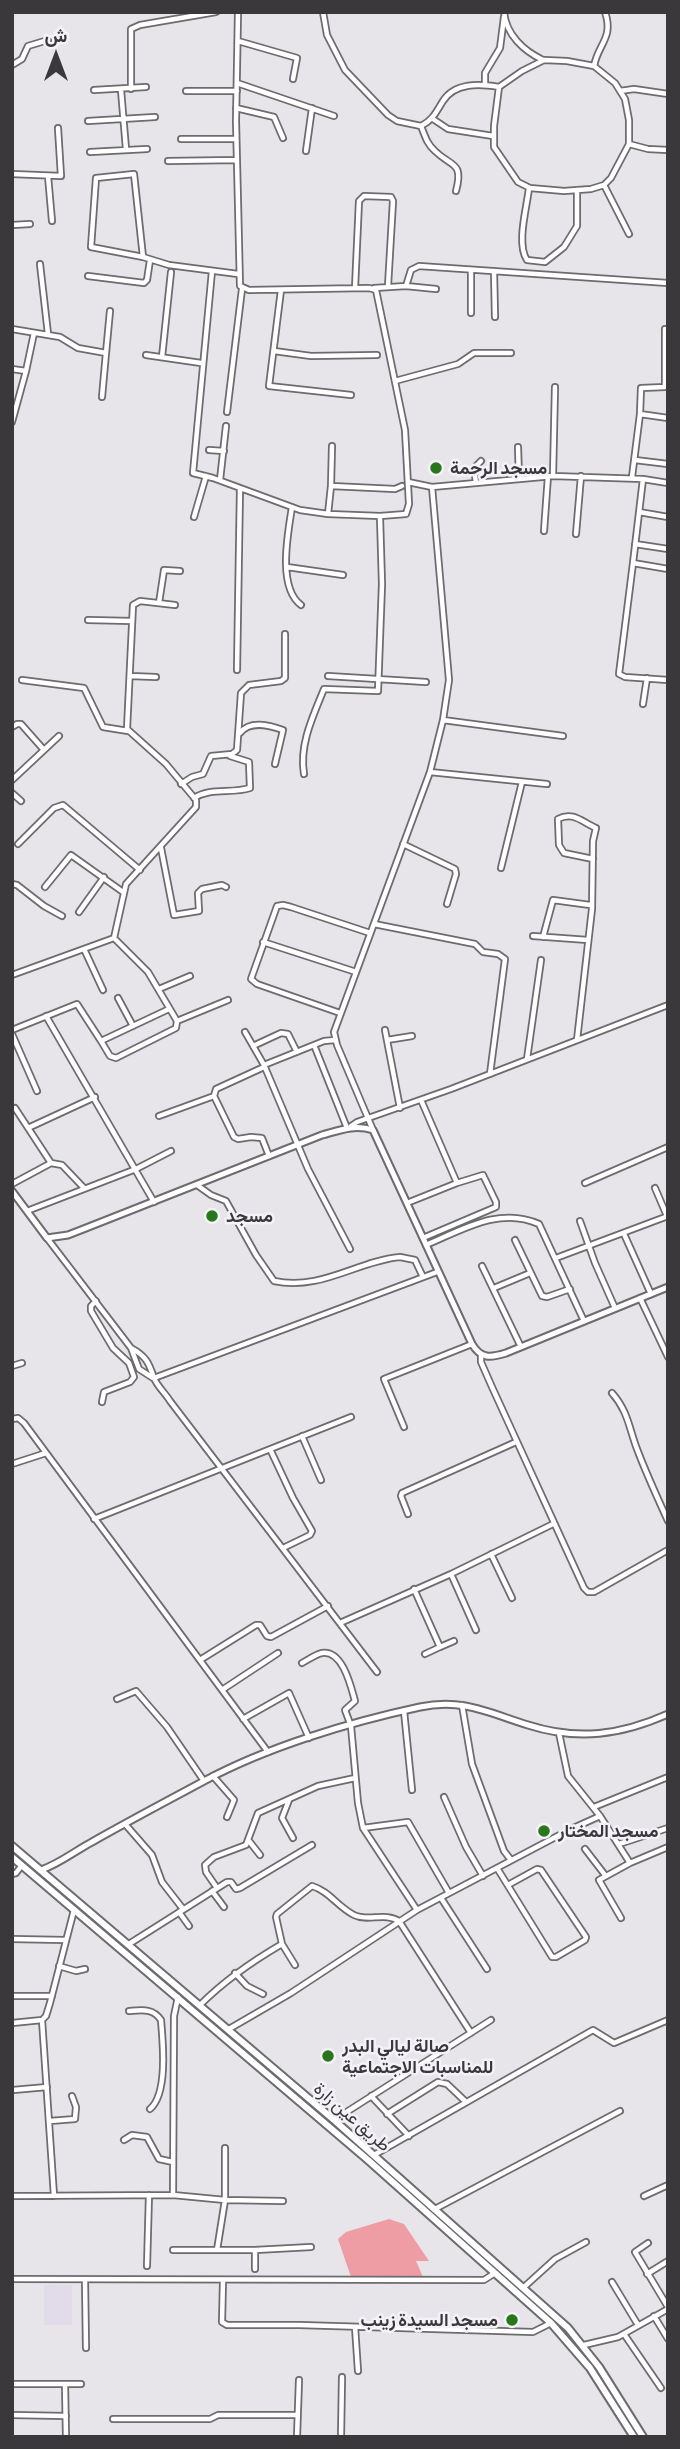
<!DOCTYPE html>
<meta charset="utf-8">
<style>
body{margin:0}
#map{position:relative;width:680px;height:2449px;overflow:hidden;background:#e7e4ea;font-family:"Asap Condensed",Vazirmatn,sans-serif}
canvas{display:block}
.frame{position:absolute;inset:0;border:14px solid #3a383b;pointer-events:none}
.north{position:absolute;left:21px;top:21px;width:70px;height:70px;-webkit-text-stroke:5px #f4f1f8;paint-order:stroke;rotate:0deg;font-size:19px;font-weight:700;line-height:28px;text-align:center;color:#3a383b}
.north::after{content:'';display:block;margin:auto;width:24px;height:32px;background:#3a383b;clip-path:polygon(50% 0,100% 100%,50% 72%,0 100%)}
</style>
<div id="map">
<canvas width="680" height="2449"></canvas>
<div class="frame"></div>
<div class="north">ش</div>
</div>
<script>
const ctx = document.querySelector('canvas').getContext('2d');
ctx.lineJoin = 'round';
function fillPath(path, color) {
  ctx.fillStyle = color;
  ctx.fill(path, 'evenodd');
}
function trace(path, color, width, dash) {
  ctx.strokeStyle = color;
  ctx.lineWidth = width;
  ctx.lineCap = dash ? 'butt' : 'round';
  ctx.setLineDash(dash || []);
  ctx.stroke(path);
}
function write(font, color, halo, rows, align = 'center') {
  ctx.font = font + ' "Asap Condensed",Vazirmatn,sans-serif';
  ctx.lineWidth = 5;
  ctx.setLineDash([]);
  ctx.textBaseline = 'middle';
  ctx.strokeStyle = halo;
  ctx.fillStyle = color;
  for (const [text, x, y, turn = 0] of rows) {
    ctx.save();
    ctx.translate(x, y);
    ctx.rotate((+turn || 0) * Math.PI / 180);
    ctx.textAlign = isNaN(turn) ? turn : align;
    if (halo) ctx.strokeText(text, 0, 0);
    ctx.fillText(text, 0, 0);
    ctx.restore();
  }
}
fillPath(new Path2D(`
 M44,2285H72V2325H44Z`), '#e2dbe9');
fillPath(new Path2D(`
 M389,2219L404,2224L429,2261H416L423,2277H351L338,2239L346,2232Z`), '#ee9da4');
const minor = new Path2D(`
 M323,12L327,35L345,70L388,115L397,121L421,126C433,120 436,112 443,101C455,82 480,84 499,87
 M504,12C506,35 524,51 543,60
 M238,41L297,58L293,79
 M544,60L567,61L594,66L615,83L625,99L629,120V144L611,178L604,185L591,189L564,191L530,188L518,182L494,147V126L499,87L522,71Z
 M12,65L22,59L28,46L48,40
 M594,66C598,44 614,38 605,12
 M237,83L334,116
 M485,85V73L500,48L504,17
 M131,89V29L140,25L216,12
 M94,90L146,87
 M121,90L126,149
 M186,91H237
 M620,91L634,89L668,94
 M236,108L274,117L283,138
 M433,119L448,129L493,136
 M88,121L155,117
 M421,126C425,136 427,144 435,151C451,167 464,161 456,191
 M181,139H236
 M629,144L648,149L668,150
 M306,151L312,108
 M90,152L147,149
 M168,161L237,160
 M12,174L61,176L58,128
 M48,176L52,221
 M604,185L629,234
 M529,188C527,207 516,244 527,260L545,262L564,247L577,226V190
 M12,225L30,224
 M143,257L134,174L96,178L91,247L143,257L169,265L238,274
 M40,264L48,334
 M212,271L193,473L213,478L300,510L328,514L380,516L406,514L409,504L405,430L376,290L369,288L249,290L240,286L236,121L238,12
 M494,271L495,317
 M88,276L144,283L147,280L150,260
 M406,286L436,289
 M355,288L359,201L364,196L391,197L393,201L388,286
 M374,288L406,286L411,270L419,266L668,283
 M281,290L269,386L351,395
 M471,313V270
 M12,329L60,337L78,348L106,353L102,397
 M274,351L311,356L377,355
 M106,353L110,311
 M146,355L201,363
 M162,357L171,272
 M12,369L26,371
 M395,381L458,364L474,353H511
 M227,412L242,289
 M640,414L641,388L665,387V329
 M12,422L26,371L34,333
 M518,447L519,478
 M209,450L224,451
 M635,460L668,464
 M553,476L555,387
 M632,477L640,414L668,418
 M643,479L668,483
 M220,480L226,426
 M408,482L432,487L553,476L643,479L633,563L668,569
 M476,483L474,468L481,461
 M331,486L332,446
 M292,507C288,533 277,587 301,605
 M639,512L668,517
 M328,514L331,486L395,489L402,486
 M194,517L206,476
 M544,531L548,476
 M576,534L581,476
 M635,544L668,549
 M633,563L619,674L625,677L668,680
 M287,567L343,575
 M159,603L164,570L180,571
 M175,605L140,601L133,605L127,729L166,764L196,800V807L126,884L114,938L148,972L177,1021L228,1000
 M88,620L132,621
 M237,670L240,488
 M130,676L156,677
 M328,676L426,682
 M22,680L84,688L103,727L128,731
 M643,704L647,678
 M443,720L563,736
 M12,727L17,724H21L44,750
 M240,733C250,720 269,725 283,730L275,764
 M430,772L547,784
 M304,774C299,745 313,716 324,689L378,691L382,584L380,517
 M12,780L59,736
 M181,784L192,777L203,774L211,756L232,754L237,750L241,693L249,685L281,681L285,678V634
 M12,793L21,801
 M194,798C211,787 231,794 250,788L249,762L230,756
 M18,844L54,808L63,805L140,870
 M403,844L455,869L456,874L447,904
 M161,848L174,915L199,911L198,893L202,889L222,885L226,887
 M501,868L522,782
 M12,884L17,885L44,906L62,916
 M45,887L71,855L123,892
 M79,912L104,877
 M374,924L475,944L483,952L498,954L505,959L490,1074
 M533,936L588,940
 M543,937L553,900L590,905
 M263,942L356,972
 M84,949L103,990
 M12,975L114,938
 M159,989L190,976
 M118,998L133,1026
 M340,1013L257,984L251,979L277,906L283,905L291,907L370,933
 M46,1016L154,1202
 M12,1030L77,1004L101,1041L169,1009
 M385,1030L400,1108
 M245,1032L264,1065L308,1169L350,1249
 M12,1034L37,1091
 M387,1040L412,1036
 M577,1040L592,909L593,841L596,828C582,822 573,811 558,819L559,845L564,853L593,859
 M101,1041L110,1056L116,1058L176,1028L177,1021
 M314,1045L347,1128
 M253,1046L281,1033L288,1034L297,1052
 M527,1059L541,960
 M264,1065L324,1041L335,1040
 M264,1067L216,1089L214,1096L234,1137L238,1139L251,1137L262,1138L269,1156
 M159,1116L214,1096
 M351,1126L357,1122L451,1089L668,1005
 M28,1128L95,1097
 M373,1130L337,1045L334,1032L430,772L443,720L449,680L432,487
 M51,1163L62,1165L84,1188
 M585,1183L668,1147
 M12,1184L51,1163L15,1108
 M197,1185L211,1195L226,1201L256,1255L274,1281C321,1291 357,1261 400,1257L415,1260L423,1277
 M655,1188L667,1216
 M407,1203L457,1183L421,1100
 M27,1211L136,1169L171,1151
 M580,1221L595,1263L615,1308
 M624,1234L651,1294
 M47,1238L131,1348L139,1369L153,1378
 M423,1238L496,1207V1202L483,1175L457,1183
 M515,1240L542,1296L547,1297L570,1289
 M426,1245C462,1230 500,1206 539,1224L584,1321
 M556,1258L668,1216
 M482,1266L521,1347
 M494,1288L530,1273
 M640,1298L668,1357
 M96,1301L91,1306V1311L113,1348L129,1363L134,1377L130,1382L104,1392L102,1402
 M131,1348C146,1356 149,1363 154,1378C157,1386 166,1394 170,1401L377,1672
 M481,1354V1362L492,1387L584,1588L588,1592H594L668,1550
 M12,1366L22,1363
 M154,1378L437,1272
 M612,1393C628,1411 629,1428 637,1449C646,1473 657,1497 668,1521
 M12,1419L18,1418L24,1423L268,1752
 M404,1427L384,1379L472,1344
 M302,1436L321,1480
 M270,1449L293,1498L312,1531L310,1535L283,1548
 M12,1464L46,1453
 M408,1514L401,1496L402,1493L516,1442
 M94,1519L351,1417
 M491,1554L512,1598
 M451,1574L476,1630
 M414,1589L440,1647L425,1654
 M340,1623L451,1574L553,1524
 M440,1647L454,1641
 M200,1660L256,1625H260L267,1636L271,1637L328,1606
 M302,1663C308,1660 316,1654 322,1653C343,1650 351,1687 355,1701L345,1710L351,1726L358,1803L363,1828L417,1910
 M222,1690L278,1653
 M117,1699L136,1691L167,1727L204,1781
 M462,1705L472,1764L504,1851L511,1860
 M404,1711L412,1790
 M243,1719L289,1693L309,1738
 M213,1776L234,1800L227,1817
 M444,1797L466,1847L483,1876
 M289,1800L282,1818L293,1838
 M594,1807L668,1777
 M600,1816L630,1863L599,1880L621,1918
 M125,1824L152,1855L162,1882L183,1909
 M363,1828L408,1822L449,1893
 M249,1841L260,1855
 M619,1844L668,1828
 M585,1849L605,1875
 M630,1863L668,1847
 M497,1868L552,1957H556L585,1940L586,1937L541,1870L537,1869L508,1885
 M12,1874L16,1873L22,1865
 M217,1888L206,1872L205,1865L214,1857L246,1845L258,1813L318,1786L355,1778
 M212,1891L224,1907
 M441,1898L487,1969
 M179,1912L189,1926
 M12,1939L65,1940
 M129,1944L227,1882H231L236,1889L240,1888L312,1845
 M282,1944L295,1965
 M59,1966L76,1971L85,1969
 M235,1973L247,1986L263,1994
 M12,1996H52
 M200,2005C225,1980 251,1962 282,1944L276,1917L277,1914L312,1886C329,1891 338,1907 354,1915C368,1922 385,1912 399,1921L471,2033
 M129,2011C142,2010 153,2008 161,2020C163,2043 168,2094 150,2109
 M12,2023L42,2020
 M229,2029L291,1993L417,1910L569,1830L600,1816L568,1776L559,1733
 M13,2090L47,2087
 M371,2096L409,2136
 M387,2114L438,2082L447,2084L466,2102
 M334,2120L491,2020
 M50,2121L75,2119L76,2107L72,2096
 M124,2140L132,2135L147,2137L159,2159L173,2162
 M374,2155L593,2030L614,2043L668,2020
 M173,2195L174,2016L178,1997
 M12,2196L173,2195L225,2200L283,2201
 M54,2196L42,2020L46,2016L50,2003L74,1910
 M644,2196L668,2185
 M435,2209L620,2111
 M648,2243L635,2252L668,2307
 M173,2250H255V2269
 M217,2250L225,2200V2148
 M255,2250L311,2247
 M147,2266L149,2195
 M647,2274L668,2261
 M12,2279L484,2280L495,2273
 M85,2280L86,2348
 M223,2281L222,2322L227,2325H299L533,2332L551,2323
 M612,2282L638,2325
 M523,2288L555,2259L586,2242
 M654,2316L668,2339
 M355,2327L358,2371
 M624,2334L661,2388
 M584,2345L618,2337L668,2309
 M12,2384H81
 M65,2384L66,2437
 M12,2415L66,2416
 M113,2419H210L218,2415H297
 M297,2437L299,2380
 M341,2437L342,2377`);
const tertiary = new Path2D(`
 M12,1191L47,1238L68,1235L86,1228L322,1135C340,1130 355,1124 373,1130L472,1344C481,1359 490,1358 506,1353L668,1287
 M41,1870C59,1864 75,1851 92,1842C129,1821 167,1801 204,1781C267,1747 350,1722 420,1707C463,1698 489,1713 528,1725C578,1741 621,1735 668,1714`);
const primary = new Path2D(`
 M12,1846L334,2120L568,2328L599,2367L643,2437
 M12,1857L368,2160L551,2323L590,2368L634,2437`);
trace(minor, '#6d6a70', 8);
trace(tertiary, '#6d6a70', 9);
trace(primary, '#6d6a70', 10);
trace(minor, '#fff', 4.5);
trace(tertiary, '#fff', 5);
trace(primary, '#fff', 6);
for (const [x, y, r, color] of [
 [436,468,7,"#2a761c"],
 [212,1216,7,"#2a761c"],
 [544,1831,7,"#2a761c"],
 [328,2056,7,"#2a761c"],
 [512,2320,7,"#2a761c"]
]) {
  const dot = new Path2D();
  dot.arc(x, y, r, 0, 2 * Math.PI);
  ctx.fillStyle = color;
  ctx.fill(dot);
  trace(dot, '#f4f1f8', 2.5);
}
write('bold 18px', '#3a383b', '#f4f1f8', [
 ["مسجد الرحمة",450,468],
 ["مسجد",226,1216],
 ["مسجد المختار",558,1831],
 ["صالة ليالي البدر",342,2046],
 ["للمناسبات الاجتماعية",342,2067],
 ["مسجد السيدة زينب",498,2320,"right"]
], 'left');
write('18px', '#3a383b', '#f4f1f8', [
 ["طريق عين زارة",352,2117,41]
]);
</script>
